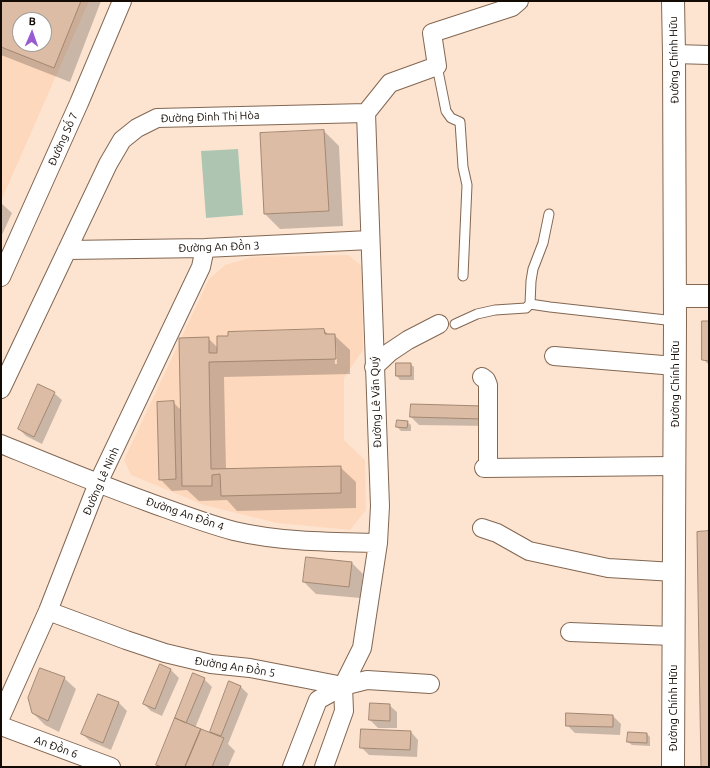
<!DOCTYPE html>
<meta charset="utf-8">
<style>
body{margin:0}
#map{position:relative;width:710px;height:768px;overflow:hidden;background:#fde4d1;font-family:Ubuntu,sans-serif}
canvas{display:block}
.frame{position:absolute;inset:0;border:2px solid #130a03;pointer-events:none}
.north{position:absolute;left:12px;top:12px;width:40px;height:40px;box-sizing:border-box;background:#fff;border:1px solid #a19d9a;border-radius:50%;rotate:2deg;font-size:11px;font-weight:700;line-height:16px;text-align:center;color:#130a03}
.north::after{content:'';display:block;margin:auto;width:14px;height:18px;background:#985bd2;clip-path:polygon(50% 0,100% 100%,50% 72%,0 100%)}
</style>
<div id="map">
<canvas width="710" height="768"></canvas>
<div class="frame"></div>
<div class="north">B</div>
</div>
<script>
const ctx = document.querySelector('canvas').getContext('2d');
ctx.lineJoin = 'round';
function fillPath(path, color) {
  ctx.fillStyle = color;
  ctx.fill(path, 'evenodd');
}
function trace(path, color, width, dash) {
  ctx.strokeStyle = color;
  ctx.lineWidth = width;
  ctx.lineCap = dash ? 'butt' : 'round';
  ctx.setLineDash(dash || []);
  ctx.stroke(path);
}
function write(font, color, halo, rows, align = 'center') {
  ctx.font = font + ' Ubuntu,sans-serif';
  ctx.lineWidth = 3;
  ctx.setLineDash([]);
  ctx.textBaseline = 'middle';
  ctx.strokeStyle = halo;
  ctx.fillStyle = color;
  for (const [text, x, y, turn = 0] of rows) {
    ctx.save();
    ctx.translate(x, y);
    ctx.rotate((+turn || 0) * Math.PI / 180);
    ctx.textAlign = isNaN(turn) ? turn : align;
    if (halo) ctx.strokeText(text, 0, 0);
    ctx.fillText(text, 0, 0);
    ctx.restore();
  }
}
fillPath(new Path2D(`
 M1,1H89L1,201ZM20,20H44V44H20Z
 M348,255L362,266L363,350L344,378V440L365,460L366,510L350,530L277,523L204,505L131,475L124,460L209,279L225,265L252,257Z`), '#fed8bc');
fillPath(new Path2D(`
 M238,149L243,215L206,218L201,151Z`), '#aec6b1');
fillPath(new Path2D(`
 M1,1H101L70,82L1,55ZM20,20H44V44H20Z
 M324,131L339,146L343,226L280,229L265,214Z
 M1,203L12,213L1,237Z
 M709,322V365L703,359Z
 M324,330L329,335H334L350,350V374L224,377L226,470L340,467L356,482V508L237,511L227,500L199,501L187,490L172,491L160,479L173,402L182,411L208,338L218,348ZM334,344H336L337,364H335Z
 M410,364L414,367V380H400L397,376Z
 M54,393L62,400L42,444L26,436L19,429Z
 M412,405L482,407L490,426L419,425L411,417Z
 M407,422L411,425V431H401L397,427Z
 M352,563L363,574L360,598L316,594L304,582Z
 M160,666L171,670L179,678L162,716L151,711L144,704Z
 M64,678L76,689L59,732L45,725L33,713Z
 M204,679L212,687L195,728L214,736L211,732L240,686L248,694L228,744L235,751L228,767H160L157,764Z
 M98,695L119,703L127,711L111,750L90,741L82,734Z
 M389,705L397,712V728H378L370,720Z
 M567,714L613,716L621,724L620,735L575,733L567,725Z
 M411,732L418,740L417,757L369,755L361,747Z
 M647,734L650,737V746L632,745L628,742Z`), '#0003');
const building = new Path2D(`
 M1,1H81L54,68L1,47ZM20,20H44V44H20Z
 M324,130L329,211L264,214L260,133Z
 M702,321H709V361L702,360Z
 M324,329L325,334H335L336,359L209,362L211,469L341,466V493L221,496L220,474L212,475V486H182L179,338L209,337V353H217V336H228V332Z
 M396,363H411V376H396Z
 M38,384L55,392L34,437L18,429Z
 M174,401L176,479L159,480L157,402Z
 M411,404L483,406L482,419L410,417Z
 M397,420L408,421L407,428L396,427Z
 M709,531V767H701L697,532Z
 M306,557L352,562L349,587L303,582Z
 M160,664L171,669L155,709L143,704Z
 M40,668L65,677L48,721L32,713L28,698Z
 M193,673L205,678L186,723L175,718Z
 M229,681L241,686L221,736L210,732Z
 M98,694L119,702L103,743L81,734Z
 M370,703L390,704V721L369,720Z
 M566,713L613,715V727L566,726Z
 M175,718L201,729L185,767H162L156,765Z
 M201,729L224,738L212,767H185Z
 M361,729L411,731L410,750L360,748Z
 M628,732L647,733V743L627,742Z`);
fillPath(building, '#dcbca5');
trace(building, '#a38771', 1);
const lane = new Path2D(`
 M437,66L446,111L451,118L460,122L463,167L467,185L463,276
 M549,214L543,243L533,269L531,281L530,304L550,307L675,321
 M455,324L477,314L495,310L526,308L530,304`);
const street = new Path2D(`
 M674,54L709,55
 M67,250L205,248L370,240
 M1,277L79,103L122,1
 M554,356L675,366
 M374,367L390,352L408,340L439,324
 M482,377L486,380L488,385V468
 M1,389L108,164L122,140L137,128L157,118L366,113L390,83L437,66L432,33L512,7L519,1
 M1,444C50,464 98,484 148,502C176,512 204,523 234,531C281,542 330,542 378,543
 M484,468L674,466
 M482,528L497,533L529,551L608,568L674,572
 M48,611L126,640L165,653L211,664L250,668L343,686L367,680L430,684
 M570,632L673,636
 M1,716L48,611L98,483L201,267L205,248
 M1,726L111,767
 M292,767L318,700L343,686
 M324,767L344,711L343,686L362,648L378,543L380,506L366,113`);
const secondary = new Path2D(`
 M673,1L674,54L675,321L673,767
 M675,296H709`);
trace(lane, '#826752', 11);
trace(street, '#826752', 20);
trace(secondary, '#826752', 24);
trace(lane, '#fff', 9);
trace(street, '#fff', 18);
trace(secondary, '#fff', 22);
write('11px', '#130a03', '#fff', [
 ["Đường Chính Hữu",674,60,-91],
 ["Đường Đinh Thị Hòa",210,117,-2],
 ["Đường Số 7",63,139,-66],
 ["Đường An Đồn 3",219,247,-2],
 ["Đường Chính Hữu",675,384,-90],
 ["Đường Lê Văn Quý",376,402,-92],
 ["Đường Lê Ninh",101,481,-66],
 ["Đường An Đồn 4",185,514,19],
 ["Đường An Đồn 5",235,667,9],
 ["Đường Chính Hữu",673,708,-90],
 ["An Đồn 6",56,747,20]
]);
</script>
